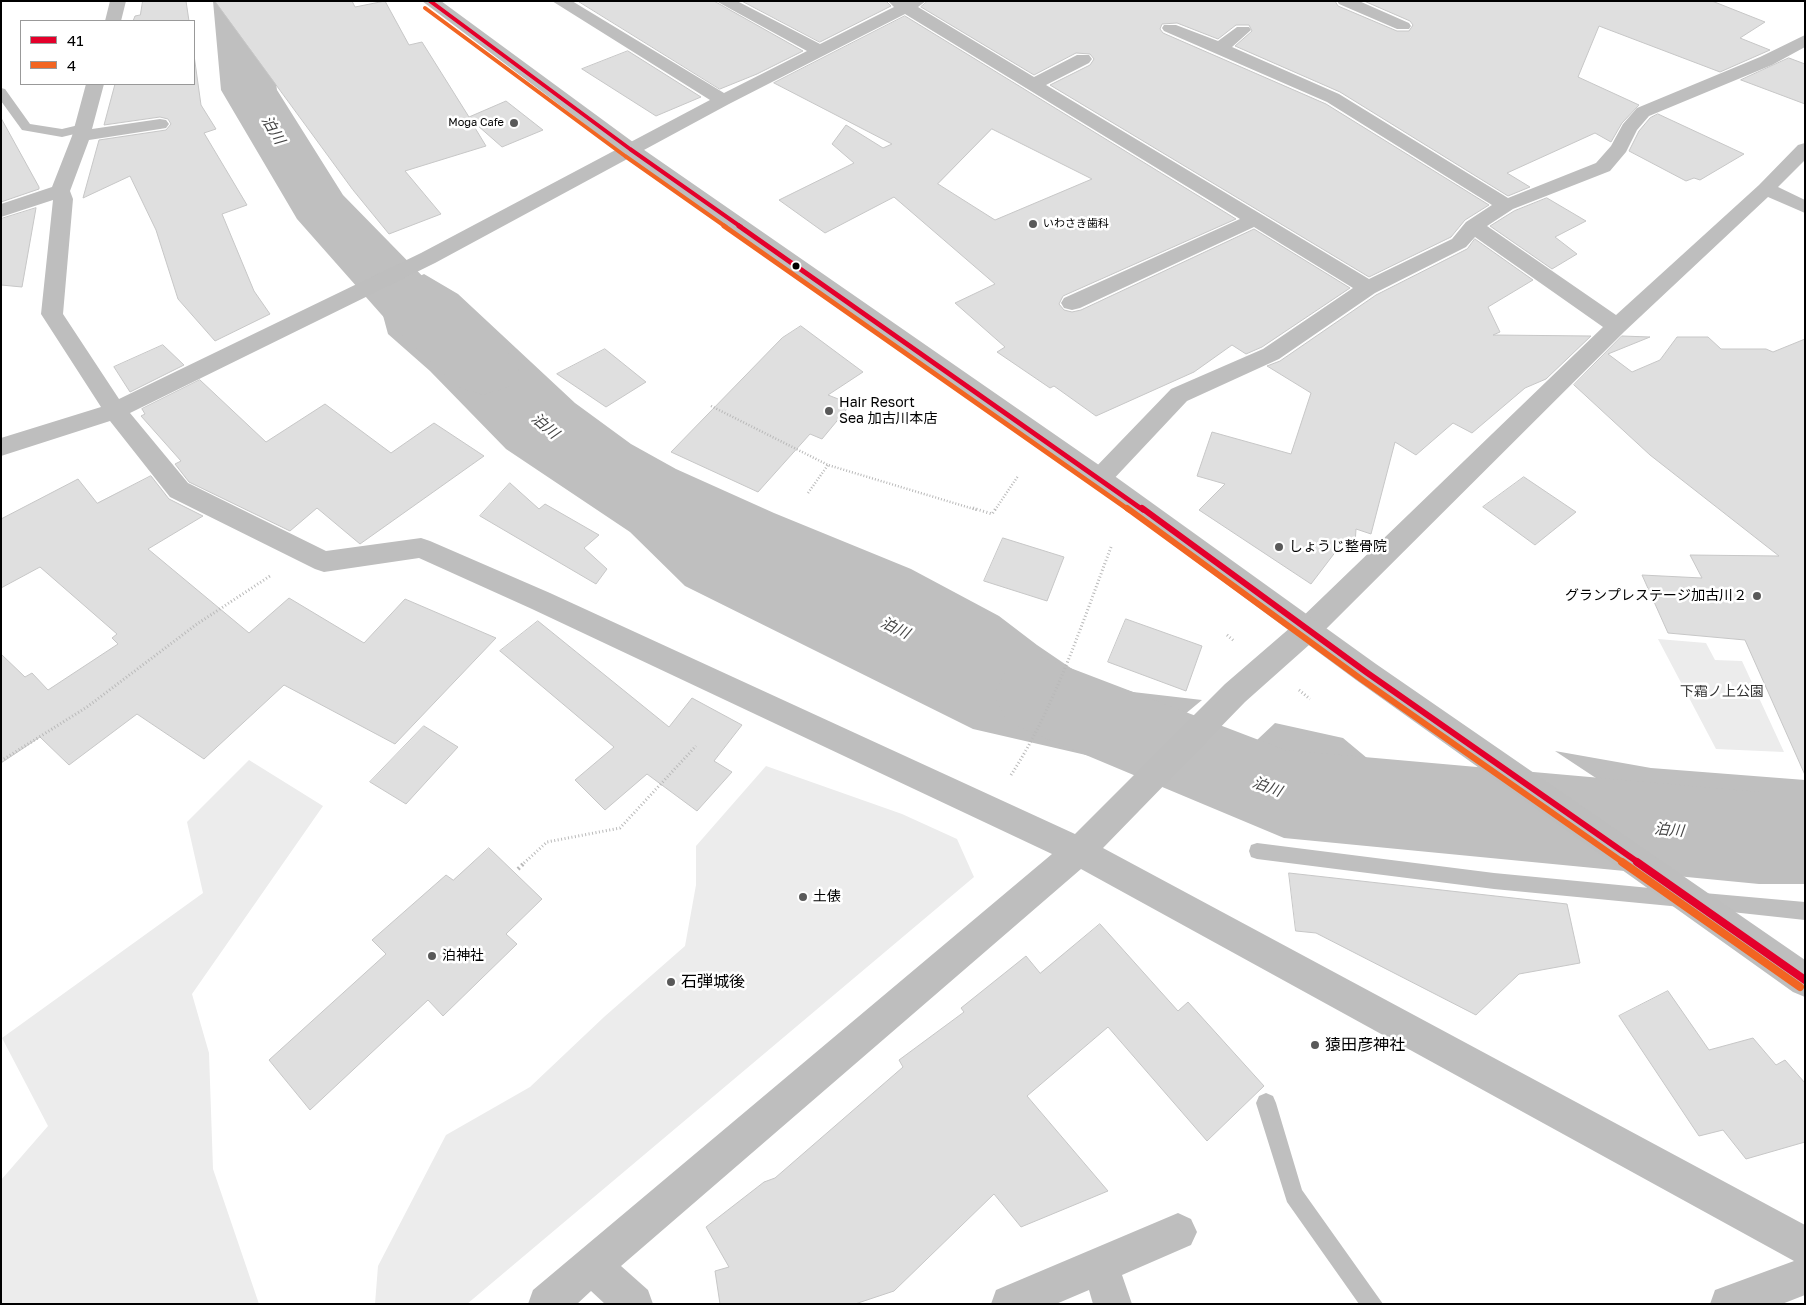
<!DOCTYPE html>
<meta charset="utf-8">
<style>
body{margin:0}
#map{position:relative;width:1806px;height:1305px;overflow:hidden;background:#fff;font-family:"Golos Text",sans-serif}
canvas{display:block}
.frame{position:absolute;inset:0;border:2px solid #000;pointer-events:none}
.legend{position:absolute;left:20px;top:20px;width:175px;height:65px;box-sizing:border-box;background:#fff;border:1px solid #999;margin:0;padding:6px 9px;list-style:none;font-size:15px;color:#000}
.legend li{display:flex;align-items:center;gap:10px;height:25px}
.legend b{width:25px;border:1px solid #999}
</style>
<div id="map">
<canvas width="1806" height="1305"></canvas>
<div class="frame"></div>
<ul class="legend">
<li><b style="height:6px;background:#e4002b"></b>41</li>
<li><b style="height:6px;background:#f26522"></b>4</li>
</ul>
</div>
<script>
const ctx = document.querySelector('canvas').getContext('2d');
ctx.lineJoin = 'round';
function fillPath(path, color) {
  ctx.fillStyle = color;
  ctx.fill(path, 'evenodd');
}
function trace(path, color, width, dash) {
  ctx.strokeStyle = color;
  ctx.lineWidth = width;
  ctx.lineCap = dash ? 'butt' : 'round';
  ctx.setLineDash(dash || []);
  ctx.stroke(path);
}
function write(font, color, halo, rows, align = 'center') {
  ctx.font = font + ' "Golos Text","Noto Sans JP",sans-serif';
  ctx.lineWidth = 5;
  ctx.setLineDash([]);
  ctx.textBaseline = 'middle';
  ctx.strokeStyle = halo;
  ctx.fillStyle = color;
  for (const [text, x, y, turn = 0] of rows) {
    ctx.save();
    ctx.translate(x, y);
    ctx.rotate((+turn || 0) * Math.PI / 180);
    ctx.textAlign = isNaN(turn) ? turn : align;
    if (halo) ctx.strokeText(text, 0, 0);
    ctx.fillText(text, 0, 0);
    ctx.restore();
  }
}
fillPath(new Path2D(`
 M1658,639L1706,643L1715,660L1742,661L1784,752L1716,749Z
 M249,760L323,806L192,994L209,1053L213,1169L259,1304H1V1180L48,1126L2,1038L203,893L187,822Z
 M766,766L902,814L957,839L974,877L467,1304H375L378,1266L446,1135L530,1087L604,1017L685,946L696,885V846Z`), '#ececec');
fillPath(new Path2D(`
 M424,274L458,294L575,403L631,444L676,469L774,513L911,569L999,616L1037,645L1084,677L1133,692L1202,700L1125,764L973,729L685,586L630,532L506,449L430,371L388,334L378,297Z
 M1275,723L1343,738L1464,839L1263,814L1203,791Z
 M1555,751L1651,768L1805,780V882L1746,877Z`), '#bfbfbf');
fillPath(new Path2D(`
 M1257,843L1494,873L1681,891L1687,893L1690,899L1687,905L1681,907L1494,889L1257,859L1251,857L1249,851L1251,845Z
 M1704,893L1805,902V920L1704,909L1698,907L1695,901L1698,895Z
 M1266,1093L1273,1096L1276,1103L1302,1190L1383,1304H1359L1287,1202L1256,1103L1259,1096Z`), '#bfbfbf');
fillPath(new Path2D(`
 M213,1H263L277,90L343,195L436,290L508,353L519,370L508,387L483,395L458,387L388,322L297,219L221,90Z
 M1039,656L1285,750L1759,792H1805V884H1759L1284,838L1007,722L994,695L1007,668Z`), '#bfbfbf');
const building = new Path2D(`
 M143,1H186L189,21H133L135,16L140,15Z
 M215,1H352L355,7L385,1L409,45L422,42L469,117L506,101L543,130L502,147L469,118L486,146L405,171L441,214L389,234L353,190Z
 M578,1H714L803,51L757,74L720,89Z
 M742,1H886L891,6L820,42Z
 M928,1H1335L1338,6L1397,31H1409L1413,25L1410,21L1364,1H1712L1765,22L1740,38L1770,50L1720,72L1599,26L1578,77L1639,105L1622,123L1611,142L1595,133L1507,173L1530,187L1508,196L1340,92L1235,46L1252,31L1249,25H1236L1218,39L1177,23L1162,24L1160,29L1163,33L1326,104L1489,205L1465,220L1451,237L1369,277L1050,85L1090,65L1094,59L1090,54L1076,53L1034,75L921,7Z
 M905,16L1236,219L1063,296L1059,304L1064,310L1072,312L1081,310L1254,229L1350,288L1262,347L1246,354L1232,345L1194,372L1096,416L1054,386L1050,388L997,352L1005,347L955,303L995,284L894,197L825,233L779,200L854,163L832,144L846,125L883,148L892,144L774,83ZM992,129L1092,179L995,220L938,184Z
 M628,51L701,97L656,116L582,69Z
 M194,55L201,105L216,129L204,133L247,205L222,214L254,291L270,314L215,341L178,299L156,230L130,176L83,198L99,140L166,130L171,124L168,119L160,117L104,125L115,84H194Z
 M1789,58L1805,64V104L1741,80Z
 M1658,114L1744,154L1700,180L1694,178L1686,181L1629,151L1639,131L1650,118Z
 M1,118L39,187V189L1,202Z
 M1547,198L1586,221L1555,237L1577,254L1552,269L1490,226L1514,211Z
 M36,208L22,287L1,285V219Z
 M1475,239L1533,280L1488,307L1500,332L1493,335L1591,336L1546,379L1525,388L1472,433L1453,423L1416,455L1395,442L1371,534L1356,529L1355,545L1343,542L1311,584L1199,510L1225,484L1197,476L1212,432L1291,454L1311,393L1267,366L1280,361L1376,295L1467,249Z
 M801,326L863,372L828,395L851,404L822,439L810,434L758,492L671,452L782,338Z
 M1622,336L1650,337L1608,354L1632,372L1660,360L1677,337H1708L1721,349H1766L1773,352L1805,339V775L1745,640L1668,633L1642,575L1702,578L1690,555L1779,556L1650,455L1574,385Z
 M163,345L184,365L130,392L114,367Z
 M605,349L646,382L606,407L557,374Z
 M200,380L266,442L325,404L391,453L434,423L484,456L360,544L317,508L290,531L189,482L175,464L181,461L141,416L145,414L142,409Z
 M151,476L169,499L203,516L148,549L249,633L289,598L364,643L405,599L496,638L395,744L284,685L204,759L137,714L69,765L40,737L1,763V654L25,677L32,673L48,690L118,644L112,638L117,634L40,567L1,588V519L78,479L97,503Z
 M1524,477L1576,512L1535,545L1483,507Z
 M510,483L539,509L545,504L599,535L584,548L607,569L596,584L480,516Z
 M1003,538L1064,557L1047,601L984,581Z
 M1126,619L1202,646L1186,691L1108,662Z
 M538,621L669,727L692,698L742,725L714,761L732,772L697,811L647,774L605,810L575,780L614,747L500,651Z
 M424,726L458,747L406,804L370,782Z
 M489,848L542,899L506,934L517,944L443,1016L428,1000L310,1110L269,1060L386,954L372,940L446,875L453,880Z
 M1289,873L1567,904L1580,963L1519,974L1476,1015L1316,933L1296,931Z
 M1100,924L1178,1011L1188,1002L1264,1086L1207,1141L1108,1027L1027,1096L1108,1191L1021,1227L994,1194L894,1291L855,1304H720L715,1271L729,1267L706,1227L764,1182L775,1178L903,1067L899,1060L964,1012L961,1008L1026,956L1040,973Z
 M1668,991L1709,1050L1753,1038L1776,1065L1785,1060L1805,1083V1142L1746,1159L1723,1130L1699,1136L1619,1016Z`);
fillPath(building, '#dfdfdf');
trace(building, '#c7c7c7', 1);
trace(new Path2D(`
 M711,406L828,465L977,510
 M808,493L828,465
 M995,510L1018,476`), '#b9b9b9', 2.5, [1, 2]);
trace(new Path2D(`
 M973,508L992,514L996,508
 M1227,635L1234,641
 M1299,690L1310,699
 M1,761L87,707L197,624L270,576
 M1011,775C1054,709 1083,621 1111,547
 M524,863L547,842L620,828L696,746`), '#b9b9b9', 3, [1, 2.5]);
trace(new Path2D(`
 M518,869L525,862`), '#b9b9b9', 4, [2, 3]);
fillPath(new Path2D(`
 M1,88L5,89L30,124L62,129L83,124L89,128L87,131L62,137L22,130L1,101Z`), '#bebebe');
fillPath(new Path2D(`
 M110,1H126L121,21H105Z
 M552,1H572L724,93L807,51L716,1H737L820,44L894,7L888,1H926L918,7L1034,77L1077,55H1089L1092,59L1089,63L1046,85L1369,279L1452,239L1466,222L1492,205L1327,102L1164,31L1162,28L1164,25H1176L1218,41L1237,27H1249L1251,30L1232,47L1339,94L1508,198L1596,163L1611,146L1623,124L1637,108L1760,57L1805,35V47L1772,65L1649,116L1637,130L1626,152L1610,171L1513,209L1487,226L1616,315L1759,185L1798,145L1805,143V160L1778,187L1805,200V213L1768,197L1625,331L1318,637L1245,702L1103,848L1805,1225V1295L1782,1304H1710L1715,1290L1794,1261L1081,869L621,1266L648,1290L653,1304H605L591,1291L577,1304H528L533,1290L1052,854L532,609L419,558L324,572L315,569L170,497L110,421L1,456V438L101,407L41,314L53,200L1,217V204L52,187L72,136L86,84H104L92,129L160,119L166,120L169,124L166,128L160,129L89,140L70,191L73,199L63,314L119,399L421,253L710,100ZM905,14L1240,219L1064,298L1061,303L1064,308L1072,310L1080,308L1254,227L1353,288L1263,349L1171,389L1091,472L1088,478L1091,484L1100,487L1109,484L1187,401L1279,359L1375,293L1466,247L1475,237L1603,327L1298,621L1225,684L1075,834L550,593L430,541L421,538L326,551L188,483L130,413L435,263L729,104Z
 M1337,1H1359L1409,23L1411,26L1409,29H1397L1339,4Z
 M1178,1213L1191,1219L1197,1232L1191,1245L1122,1275L1132,1304H1093L1089,1290L1056,1304H991L996,1290Z`), '#bebebe');
fillPath(new Path2D(`
 M422,1H441L637,145L1109,472L1376,664L1805,960V997L1793,992L1356,680L1091,484L623,153Z`), '#bebebe');
trace(new Path2D(`
 M430,1L630,149L741,227`), '#e4002b', 4);
trace(new Path2D(`
 M739,226L1143,510`), '#e4002b', 5);
trace(new Path2D(`
 M1142,508L1366,672L1639,863`), '#e4002b', 6);
trace(new Path2D(`
 M1637,862L1805,980`), '#e4002b', 8);
trace(new Path2D(`
 M425,8L625,156L726,227`), '#f26522', 4);
trace(new Path2D(`
 M724,226L1129,510`), '#f26522', 5);
trace(new Path2D(`
 M1127,508L1361,679L1624,863`), '#f26522', 6);
trace(new Path2D(`
 M1622,862L1800,987`), '#f26522', 8);
for (const [x, y, r, color] of [
 [514,123,5,"#595959"],
 [1033,224,5,"#595959"],
 [796,266,4.5,"#000"],
 [829,411,5,"#595959"],
 [1279,547,5,"#595959"],
 [1757,596,5,"#595959"],
 [803,897,5,"#595959"],
 [432,956,5,"#595959"],
 [671,982,5,"#595959"],
 [1315,1045,5,"#595959"]
]) {
  const dot = new Path2D();
  dot.arc(x, y, r, 0, 2 * Math.PI);
  ctx.fillStyle = color;
  ctx.fill(dot);
  trace(dot, '#fff', 2);
}
write('11px', '#000', '#fff', [
 ["Moga Cafe",504,123],
 ["いわさき歯科",1043,224,"left"]
], 'right');
write('14px', '#000', '#fff', [
 ["Hair Resort",839,403],
 ["Sea 加古川本店",839,419],
 ["しょうじ整骨院",1289,547],
 ["グランプレステージ加古川２",1747,596,"right"],
 ["土俵",813,897],
 ["泊神社",442,956]
], 'left');
write('14px', '#333', '#fff', [
 ["下霜ノ上公園",1722,692]
]);
write('italic 15px', '#444', '#fff', [
 ["泊川",273,130,59],
 ["泊川",545,426,41],
 ["泊川",895,628,26],
 ["泊川",1267,787,20],
 ["泊川",1669,830,5]
]);
write('16px', '#000', '#fff', [
 ["石弾城後",681,982],
 ["猿田彦神社",1325,1045]
], 'left');
</script>
